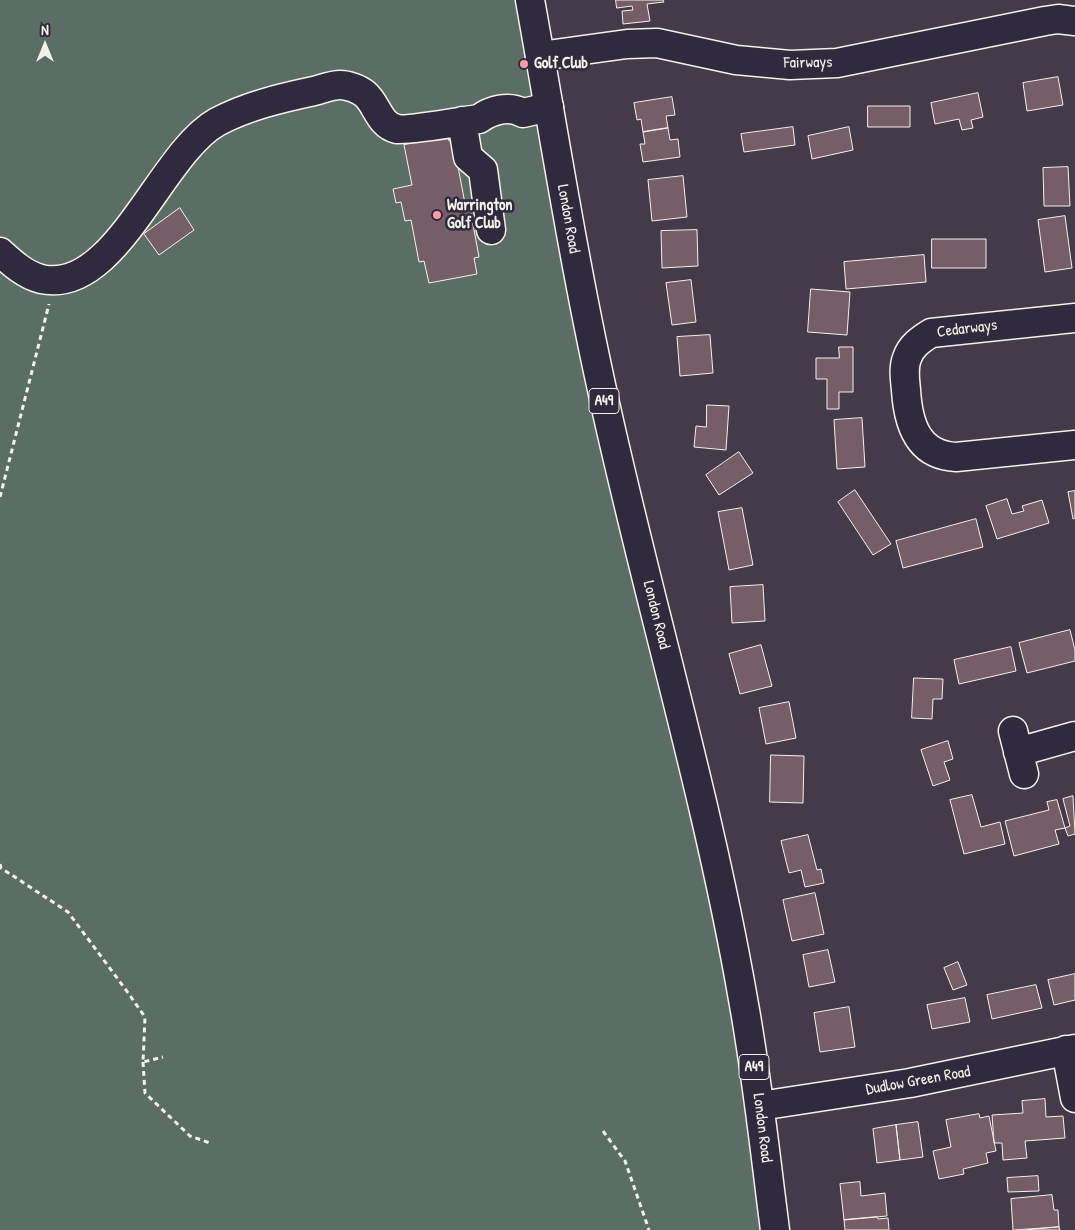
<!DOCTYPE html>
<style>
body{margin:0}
#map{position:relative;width:1075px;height:1230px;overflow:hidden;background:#443a4a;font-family:"Patrick Hand",sans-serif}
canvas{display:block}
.north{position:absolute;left:20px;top:20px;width:50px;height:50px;-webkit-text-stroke:4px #2f2a3d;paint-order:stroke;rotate:0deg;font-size:14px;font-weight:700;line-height:20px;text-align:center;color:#f4f1e8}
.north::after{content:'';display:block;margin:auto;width:18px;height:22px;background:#f4f1e8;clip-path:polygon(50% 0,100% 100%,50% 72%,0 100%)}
</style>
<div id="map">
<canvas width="1075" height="1230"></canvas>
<div class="north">N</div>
</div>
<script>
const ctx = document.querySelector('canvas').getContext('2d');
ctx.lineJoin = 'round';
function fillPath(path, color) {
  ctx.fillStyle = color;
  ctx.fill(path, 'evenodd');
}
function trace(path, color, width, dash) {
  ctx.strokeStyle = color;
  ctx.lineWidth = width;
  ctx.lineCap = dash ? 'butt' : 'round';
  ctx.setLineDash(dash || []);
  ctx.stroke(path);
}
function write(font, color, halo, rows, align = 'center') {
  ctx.font = font + ' "Patrick Hand",sans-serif';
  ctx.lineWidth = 5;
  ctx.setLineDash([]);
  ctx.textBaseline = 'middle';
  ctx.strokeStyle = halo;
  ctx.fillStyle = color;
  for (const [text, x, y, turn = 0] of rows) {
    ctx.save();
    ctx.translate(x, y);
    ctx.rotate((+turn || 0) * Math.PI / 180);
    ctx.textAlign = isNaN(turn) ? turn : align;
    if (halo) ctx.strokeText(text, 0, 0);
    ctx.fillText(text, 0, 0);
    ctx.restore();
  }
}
fillPath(new Path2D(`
 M0,0H515L553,141L688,743L775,1230H0Z`), '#5b6e66');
const building = new Path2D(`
 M616,0H663L664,2L647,4L650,21L623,24L622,11L633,10L632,6L617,8Z
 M1058,77L1063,105L1027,111L1023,83Z
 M978,93L983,117L971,120L973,128L962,130L959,119L935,124L931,103Z
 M672,97L675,115L666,116L668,128L643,132L641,119L637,120L634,103Z
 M868,106H910V127H868Z
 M793,127L795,145L744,152L741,134Z
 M849,127L853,150L812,159L808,136Z
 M668,128L670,140L678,139L680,157L643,162L640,144H645L643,132Z
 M448,137L449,141L453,140L466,209L470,208L479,257L474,258L477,274L429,283L424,261L419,262L411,220L405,221L401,202L396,203L393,189L412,185L404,145Z
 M1068,167L1070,206H1044L1043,168Z
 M683,176L687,217L652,221L648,180Z
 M180,208L194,230L159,255L144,234Z
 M1065,216L1072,268L1045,272L1038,220Z
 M697,230L698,266L662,268L661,231Z
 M932,239H986V268H932Z
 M924,255L926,282L846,289L844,262Z
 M691,280L696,322L672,325L666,283Z
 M811,289L850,292L847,335L808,332Z
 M710,335L713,373L680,376L677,337Z
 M839,347H853V392H839V409H827V379H816V358H839Z
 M707,405L729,406L726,450L694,447L696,426L706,427Z
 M862,418L865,467L837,469L834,420Z
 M739,452L753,473L719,495L706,475Z
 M855,490L891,544L873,555L838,502Z
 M1075,491V518L1073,519L1068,492Z
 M1007,499L1012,514L1024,511L1022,506L1042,500L1049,523L997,539L986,506Z
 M742,508L753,565L729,570L718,512Z
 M976,519L983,547L903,568L896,541Z
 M763,585L765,621L732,623L730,587Z
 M1070,630L1075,650V661L1027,673L1019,643Z
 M761,645L772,686L740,694L729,654Z
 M1011,647L1016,671L959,684L954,660Z
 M914,678L943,679L942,699H933L932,719L912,718Z
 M789,702L796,738L766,744L759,708Z
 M948,741L953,759L944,762L950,780L933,786L921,750Z
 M771,755L804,756L803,803L770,802Z
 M972,795L981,827L1000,822L1005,844L964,854L950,800Z
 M1073,796L1075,834L1068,836L1065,828L1070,826L1063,799Z
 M1057,800L1065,828L1055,830L1059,844L1014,856L1005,821L1049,810L1047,802Z
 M808,835L817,870L821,869L824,883L805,887L801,870L789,873L781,841Z
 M815,893L824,934L792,941L783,900Z
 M828,950L835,982L809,987L803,955Z
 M958,962L967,985L953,990L944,968Z
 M1075,974V1000L1054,1005L1048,980Z
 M1036,985L1042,1008L992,1019L987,995Z
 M965,998L970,1022L932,1029L927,1005Z
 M849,1007L855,1047L820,1052L814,1013Z
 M1045,1099L1046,1117L1063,1116L1065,1138L1025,1141L1027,1158L1003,1160L1002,1143H994L992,1115L1023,1113L1022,1101Z
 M979,1114L980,1118L989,1116L996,1151L986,1153L988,1163L963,1169L964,1174L939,1179L933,1151L951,1147L946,1120Z
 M918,1122L923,1157L900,1160L896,1125Z
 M896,1125L900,1160L877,1163L873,1129Z
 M1038,1176L1039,1191L1008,1192L1007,1178Z
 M860,1182L861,1196L885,1193L887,1216L844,1220L840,1184Z
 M1052,1195L1054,1210H1058L1059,1227L1013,1230L1011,1199Z
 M877,1217L878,1219L888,1218L889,1230H845L844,1220Z
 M1059,1227L1060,1230H1025Z`);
fillPath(building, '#765e69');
trace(building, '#f4f1e8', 1);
const minor = new Path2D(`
 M540,56L627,44L657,43L736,60L790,65L837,63L1045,21L1058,19L1075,21
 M462,121L468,157L483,170L491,230
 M0,252C12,263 25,275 41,279C115,296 160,154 217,122C247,106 281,98 314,91C322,89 332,85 340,85C348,85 359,89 365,94C377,104 379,125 397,129C407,131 464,121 479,119C491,110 509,105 523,113L549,107
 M1075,318L931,333C920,340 911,346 907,358C903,368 905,379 906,390C908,423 917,455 956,457L1075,445
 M1013,731L1024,774
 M1018,752L1075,736
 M1066,1050L1075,1098
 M760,1106L910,1083L1075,1049`);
const highway = new Path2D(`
 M530,0C553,128 573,257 601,385C645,590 707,792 743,999C757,1075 765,1153 775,1230`);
trace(minor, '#f4f1e8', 31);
trace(highway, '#f4f1e8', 31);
trace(new Path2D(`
 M0,497L49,304
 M0,864L1,868L68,912L126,990L145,1017L143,1062L163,1057
 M143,1062L145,1093L190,1136L210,1143
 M603,1131L625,1161L649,1230`), '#f4f1e8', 3, [5, 4]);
trace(minor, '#2f2a3d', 28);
trace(highway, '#2f2a3d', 28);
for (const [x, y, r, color] of [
 [524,64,5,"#ff9aa2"],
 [437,215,5,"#ff9aa2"]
]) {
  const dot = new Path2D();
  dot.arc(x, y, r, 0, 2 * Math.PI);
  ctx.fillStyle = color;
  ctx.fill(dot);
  trace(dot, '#2f2a3d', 2);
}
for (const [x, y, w] of [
 [604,401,30],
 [754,1067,30]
]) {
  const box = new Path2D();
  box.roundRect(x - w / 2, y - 12.5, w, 25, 4);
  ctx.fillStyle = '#2f2a3d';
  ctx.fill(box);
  trace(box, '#f4f1e8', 1);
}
write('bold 15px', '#f4f1e8', null, [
 ["A49",604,401],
 ["A49",754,1067]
]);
write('16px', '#f4f1e8', '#2f2a3d', [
 ["Fairways",808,63,-1],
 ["London Road",568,219,80],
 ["Cedarways",967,329,-7],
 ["London Road",656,615,76],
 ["Dudlow Green Road",918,1081,-10],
 ["London Road",762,1128,83]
]);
write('bold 16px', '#f4f1e8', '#2f2a3d', [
 ["Golf Club",534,64],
 ["Warrington",447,206],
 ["Golf Club",447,224]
], 'left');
</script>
